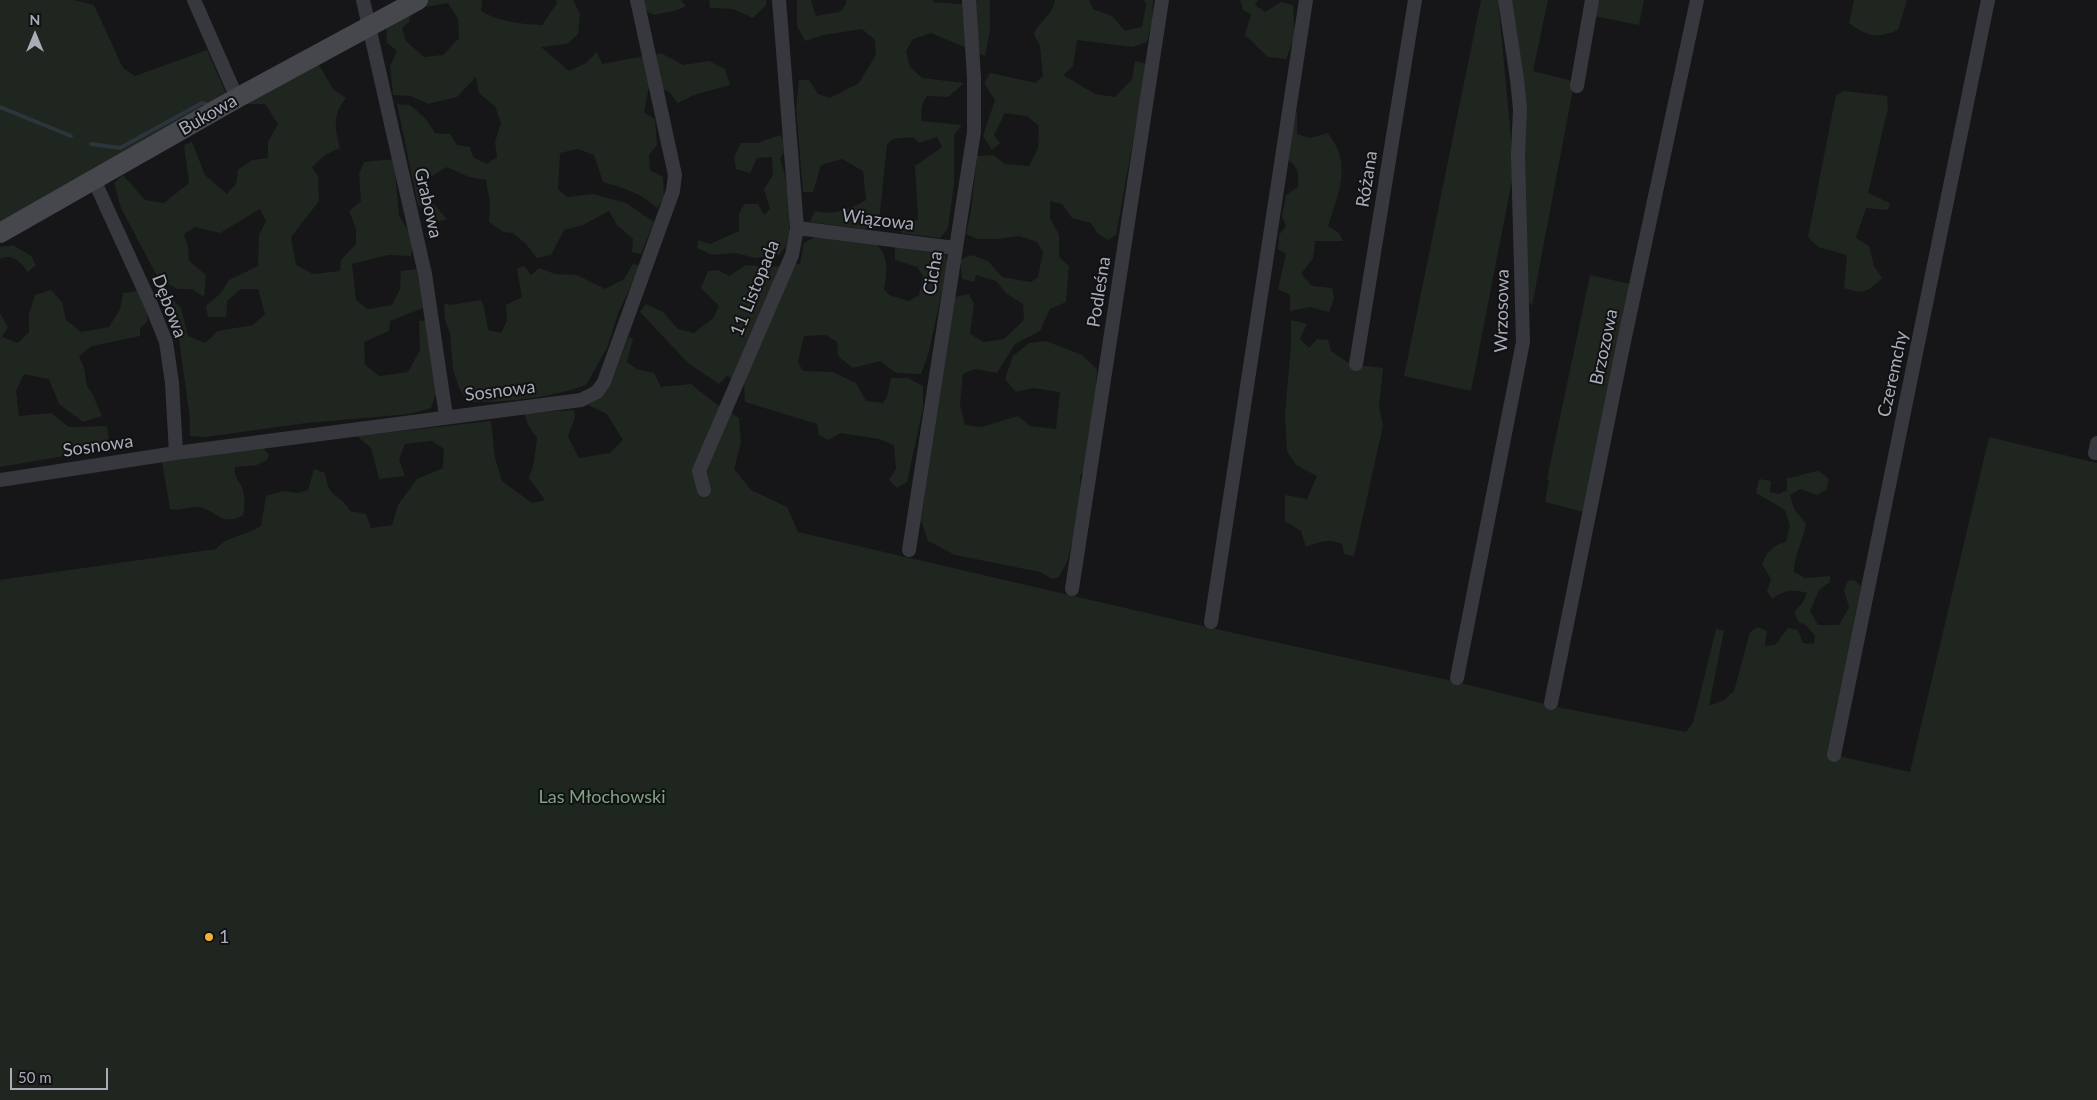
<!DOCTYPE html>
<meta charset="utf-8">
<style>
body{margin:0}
#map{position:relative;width:2097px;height:1100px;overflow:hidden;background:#161618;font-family:Lato,sans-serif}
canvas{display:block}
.north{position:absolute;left:10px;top:10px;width:50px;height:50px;-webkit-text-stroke:4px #111113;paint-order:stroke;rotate:0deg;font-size:14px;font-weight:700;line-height:20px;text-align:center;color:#a8adb8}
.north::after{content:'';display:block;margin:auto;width:18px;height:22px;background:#a8adb8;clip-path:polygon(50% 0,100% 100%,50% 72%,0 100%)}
.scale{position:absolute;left:10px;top:1068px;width:98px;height:22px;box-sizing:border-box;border:2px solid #a8adb8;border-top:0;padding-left:6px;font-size:15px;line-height:18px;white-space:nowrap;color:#a8adb8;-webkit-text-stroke:4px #111113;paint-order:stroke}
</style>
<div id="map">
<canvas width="2097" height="1100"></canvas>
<div class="north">N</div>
<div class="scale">50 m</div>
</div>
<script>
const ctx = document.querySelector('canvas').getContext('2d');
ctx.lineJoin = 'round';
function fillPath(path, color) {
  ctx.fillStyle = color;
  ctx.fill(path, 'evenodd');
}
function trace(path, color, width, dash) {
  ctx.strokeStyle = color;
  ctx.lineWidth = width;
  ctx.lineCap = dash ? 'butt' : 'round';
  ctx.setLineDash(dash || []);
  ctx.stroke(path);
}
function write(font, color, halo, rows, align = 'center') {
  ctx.font = font + ' Lato,sans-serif';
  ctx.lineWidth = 4;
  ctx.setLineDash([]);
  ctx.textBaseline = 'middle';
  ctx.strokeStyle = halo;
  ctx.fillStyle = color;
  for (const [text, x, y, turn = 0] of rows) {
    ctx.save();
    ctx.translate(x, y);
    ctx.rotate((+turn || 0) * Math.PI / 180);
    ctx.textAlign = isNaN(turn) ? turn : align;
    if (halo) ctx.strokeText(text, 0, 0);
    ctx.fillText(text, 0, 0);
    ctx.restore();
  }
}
fillPath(new Path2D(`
 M0,0H74L94,5L123,68L135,76L207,50L228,98L0,223Z
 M428,0H482L481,11C500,22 520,24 542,25L557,3L556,0H573L580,14L578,34L567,44L541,47L569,71L586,63L597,52L602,64L661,53L683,65L709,61L725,69L730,85L694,95L678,103L668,91L649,87L644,112L655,119L657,145L649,155L650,170L663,177L664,198L657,208C641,193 624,188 603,182L594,155L578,149L560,153L558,189L567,197L593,194L626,203L654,222L641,254L632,252L633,239L617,225L609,211L583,225L564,230L551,255L537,258L526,244L513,233L503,232L489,222L490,203L486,180L469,177L447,167L430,177L423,192L447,219L432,223L433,213L418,205L397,104L410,105L426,119L435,133L450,134L457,145L470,147L473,157L487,164L497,157L495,142L501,123L495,106L479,93L476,77L457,97L428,104L411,96L393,95L390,66L397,51L387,43L386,26L411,13L409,22L402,28L406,41L424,57L443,55L459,38L458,19L448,3L420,8Z
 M643,0H681L686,6C677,12 664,12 654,15L646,11Z
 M709,0H766V5L753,18L733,9L710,8Z
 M797,0H811L816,16L840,12L846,4V0H933V2L959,4L977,0H990V31L985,56L931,33L913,39L906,51L910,67L922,78L964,83L948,97L927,96C922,102 920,113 922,121L962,125L954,135V184L948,228L940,238L902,233L896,227L900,221L918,220L915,166L942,147L937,137L919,143L913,137L893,139L887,144L879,222L865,229L810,222L815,211C835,215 849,210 866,200L863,171L842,159L821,165L813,192H803L796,108L799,80H809L818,94L830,98L859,83L876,55L875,40L862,29L824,35L805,41L797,26Z
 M1055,0H1089L1093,9L1112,16L1125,31L1142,27L1146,5L1144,0H1153L1152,22L1147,42L1132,47L1077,40L1073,66L1063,75L1095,94L1115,97L1132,79L1135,61L1147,64L1116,235L1108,240L1098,234L1091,223L1072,218L1062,204L1050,201V218L1059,235V257L1069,266L1066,302L1050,309L1040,331L1015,344L997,373L975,369L963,374L960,404L965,425L981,427L1018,416L1030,426L1056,429L1060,392L1033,388L1016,392L1005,379L1013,356L1029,343L1046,341L1082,355L1097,369L1094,427L1086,468L1080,476L1082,503L1067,562L1059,577L1052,579L1040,572L955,555L928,541L921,520L955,297L969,294L974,304L970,334L984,342L1004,339L1024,320L1023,304L1007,294L996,281L976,275L974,282L962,279L960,260L971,255L988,261L1002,277L1031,282L1038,277L1043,252L1037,242L1019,236L998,239H977L966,234L971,211L977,156L993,155L1005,164L1029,166L1038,148L1039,126L1027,116L1005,113L994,135L1000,143L992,150L983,136L995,100L984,83L990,73L1036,83L1043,76L1040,46L1034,34C1039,21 1053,15 1055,0Z
 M1240,0H1258L1255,5L1265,12L1281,2L1293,5L1295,36L1286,59L1268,57L1245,35L1251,14L1243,10Z
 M1481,0H1498L1514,170L1471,391L1404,376Z
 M1511,0H1548L1533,71L1569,80L1574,84L1532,306L1528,300Z
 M1597,0H1644L1639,25L1594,16Z
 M1854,0H1907L1898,30C1875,39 1869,37 1849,23Z
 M319,65L333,89L346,98C332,115 335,128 340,148L325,155L312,167L318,176L319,201L291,237L296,265L313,274L340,271L341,260L356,244V229L349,211L361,201L359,174L364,162L394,159L399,216L414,239L411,256L388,255L352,264L356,300L368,309L392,305L400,289L401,271L417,269L423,308L390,321L389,331L364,342L365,365L379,376L408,372L420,350L419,321L427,320L438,388L431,408L409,414L307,423L205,437L190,436V419L179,340L164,298H171L181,308L188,336L205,343L218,331L253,325L265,314L258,289H241L227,301L226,317H208L206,306L221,293L229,280L258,266L259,235L266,221L260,209L220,233L195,227L184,234L188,246L189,261L206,275L204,297L192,289H177L158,278L121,208L114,183L123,175L145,200L164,203L189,183L184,145L192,142L205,175L227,194L236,184L238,170L252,160L268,158V142L278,124L265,104H247L256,97Z
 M1844,91L1887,96L1888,108L1868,193L1890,203L1888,210L1866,208L1856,238L1869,246L1874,266L1882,278C1868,292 1864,295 1844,288L1847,255L1818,247L1808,237L1836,95Z
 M1296,112H1297V134L1310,138L1328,133C1332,139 1337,146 1339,153C1347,177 1335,204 1328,226L1339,233L1343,241H1315L1313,258L1301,274L1312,286L1332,288L1334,299L1329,312L1310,307L1290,311V295L1278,289L1286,254L1278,249L1279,235L1286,226L1282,217L1286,195L1298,187C1299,175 1299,167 1288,160Z
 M780,135L786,142L784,152L780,159C788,178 794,226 786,245C785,248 781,252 779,255L756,258L735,253L712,255L697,248L698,240L710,244L739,231V213L745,204H758L764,215L770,209L764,189L773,175L772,157L757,158L750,173L736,169L734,157L741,143H757Z
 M815,237L877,245C889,255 887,275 884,289L889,295L909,301L919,295L923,276L917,267L895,260V247L945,255L948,264L928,355L921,374L896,373L880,361L853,368L838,356L837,342L826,335L804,336L798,362L803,371L833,372L856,383L866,401L883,403L887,397L891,378H908L923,386V408L907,482L897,488L889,480L896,469L894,445L879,439L841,433L828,440L819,435L817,424L745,402L744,384L727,376L719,384L688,363L640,312L646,304L663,312L678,329L694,333L713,318L719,306L701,288L708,271L718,270L729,276L746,265L769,267L800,264L804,243Z
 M13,245L31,256L36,265L28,272C20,262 13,253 0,259V247Z
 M633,264L641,266L619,311L607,348L586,385C549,398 507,403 468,402L459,388L453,369L450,334L445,319L444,303L450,305L481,300L484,307L488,330L501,333L507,321L506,305L522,297L517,269L524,266L531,275L539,268L555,274L577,275L605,289L624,279Z
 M1590,275L1630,284L1584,512L1545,502L1549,480L1547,479Z
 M51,290L62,302L66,320L81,332L109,327L120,309L123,293L138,291L148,313L147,322L140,328V336L92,346L79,356L84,368L87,386L92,393L102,416L83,422L59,404L49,379L24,374L16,391L19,416L51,413L69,427L107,426L110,448L0,467V313L8,327L2,337L18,343L29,332V314L35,295Z
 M1291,320L1307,324L1300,339L1309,348L1317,339L1328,340L1331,351L1350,364L1383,368L1379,407L1383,426L1354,556L1344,554L1342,544C1329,538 1319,542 1306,547L1301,531L1285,521V495L1307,499L1317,476L1296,465L1287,451L1285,415L1291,344Z
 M629,336L633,339L627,362L637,369L654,373L661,387L691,384L712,401L739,418L741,443L734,469L751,490L787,507L798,532L1220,630L1457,682L1557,707L1686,732L1693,723L1716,629L1724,631L1709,706L1724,700L1734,691L1750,632L1758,627L1767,631L1765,646L1775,645L1788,628L1798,630L1803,643L1814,644L1815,636L1806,625L1798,622L1794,612L1803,602L1807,593C1793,589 1784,590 1772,599L1767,591L1771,579L1762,564C1767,552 1773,545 1786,542L1790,525L1785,510L1756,493L1759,479L1771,481L1770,492L1779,494L1787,490V478C1799,477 1807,472 1819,471L1829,479L1826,490L1817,495L1800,489L1790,495L1794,509L1806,524C1803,543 1794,553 1794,572L1805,578L1830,576V582L1819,590L1810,611L1818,625H1839L1849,607L1844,590L1848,581L1854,580L1861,586L1828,750L1834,755L1910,772L1989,437L2097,463V1100H0V580L216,549C226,536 248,535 261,526L266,496L283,491L298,493L308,490L314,469L325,473C329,500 339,492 350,511L366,514L371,528L392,525L398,505L417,479L443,468L444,449L432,441L405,444L399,459L405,476L379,479L371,448L357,436L491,421L495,458L502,481L532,503L545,500L529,478L534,462L537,438L528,425L524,413L574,410L575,417L568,437L579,458L610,453L623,440L607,414L588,405L610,385Z
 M262,448L269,454L267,460L257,465L235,467C234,480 240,480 243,490C245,498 245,507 243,515C221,529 215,506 194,507C185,508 179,511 170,509L162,462Z`), '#1e261f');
trace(new Path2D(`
 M0,107L71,136
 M91,144L120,148L202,103L209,105`), '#2c353c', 4);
trace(new Path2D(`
 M194,0L237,98
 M363,0L425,274L446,416
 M1577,86L1592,0
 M94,180L152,307L166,342L172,383L176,453
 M797,228L955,248
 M1356,364L1415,0
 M2095,453L2097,443
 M0,480L176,453L581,400L597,392L604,382L673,191L675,175L637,0
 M704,490L699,471L792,255L797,228L779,0
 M909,550L974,132V77L969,0
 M1072,589L1162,0
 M1211,622L1306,0
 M1457,678L1523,342L1518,155L1520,109L1517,79L1505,0
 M1551,703L1623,346L1697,0
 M1834,755L1988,0`), '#37383d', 14);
trace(new Path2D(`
 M0,233L237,98L418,0`), '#45474d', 20);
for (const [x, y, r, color] of [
 [209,937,5,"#f2b134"]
]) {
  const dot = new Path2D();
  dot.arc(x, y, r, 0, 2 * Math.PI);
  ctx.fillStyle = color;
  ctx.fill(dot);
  trace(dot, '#111113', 2);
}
write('18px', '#a8adb8', '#111113', [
 ["Bukowa",208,115,-30],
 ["Różana",1367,179,-81],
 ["Grabowa",428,203,77],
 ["Wiązowa",878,220,7],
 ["Cicha",933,273,-81],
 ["11 Listopada",755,288,-68],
 ["Podleśna",1099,292,-81],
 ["Dębowa",169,306,69],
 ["Wrzosowa",1502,311,-89],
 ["Brzozowa",1604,347,-78],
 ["Czeremchy",1893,374,-78],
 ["Sosnowa",500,391,-7],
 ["Sosnowa",98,446,-8]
]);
write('18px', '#7fa381', '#111113', [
 ["Las Młochowski",602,797]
]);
write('18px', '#a8adb8', '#111113', [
 ["1",219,937]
], 'left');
</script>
